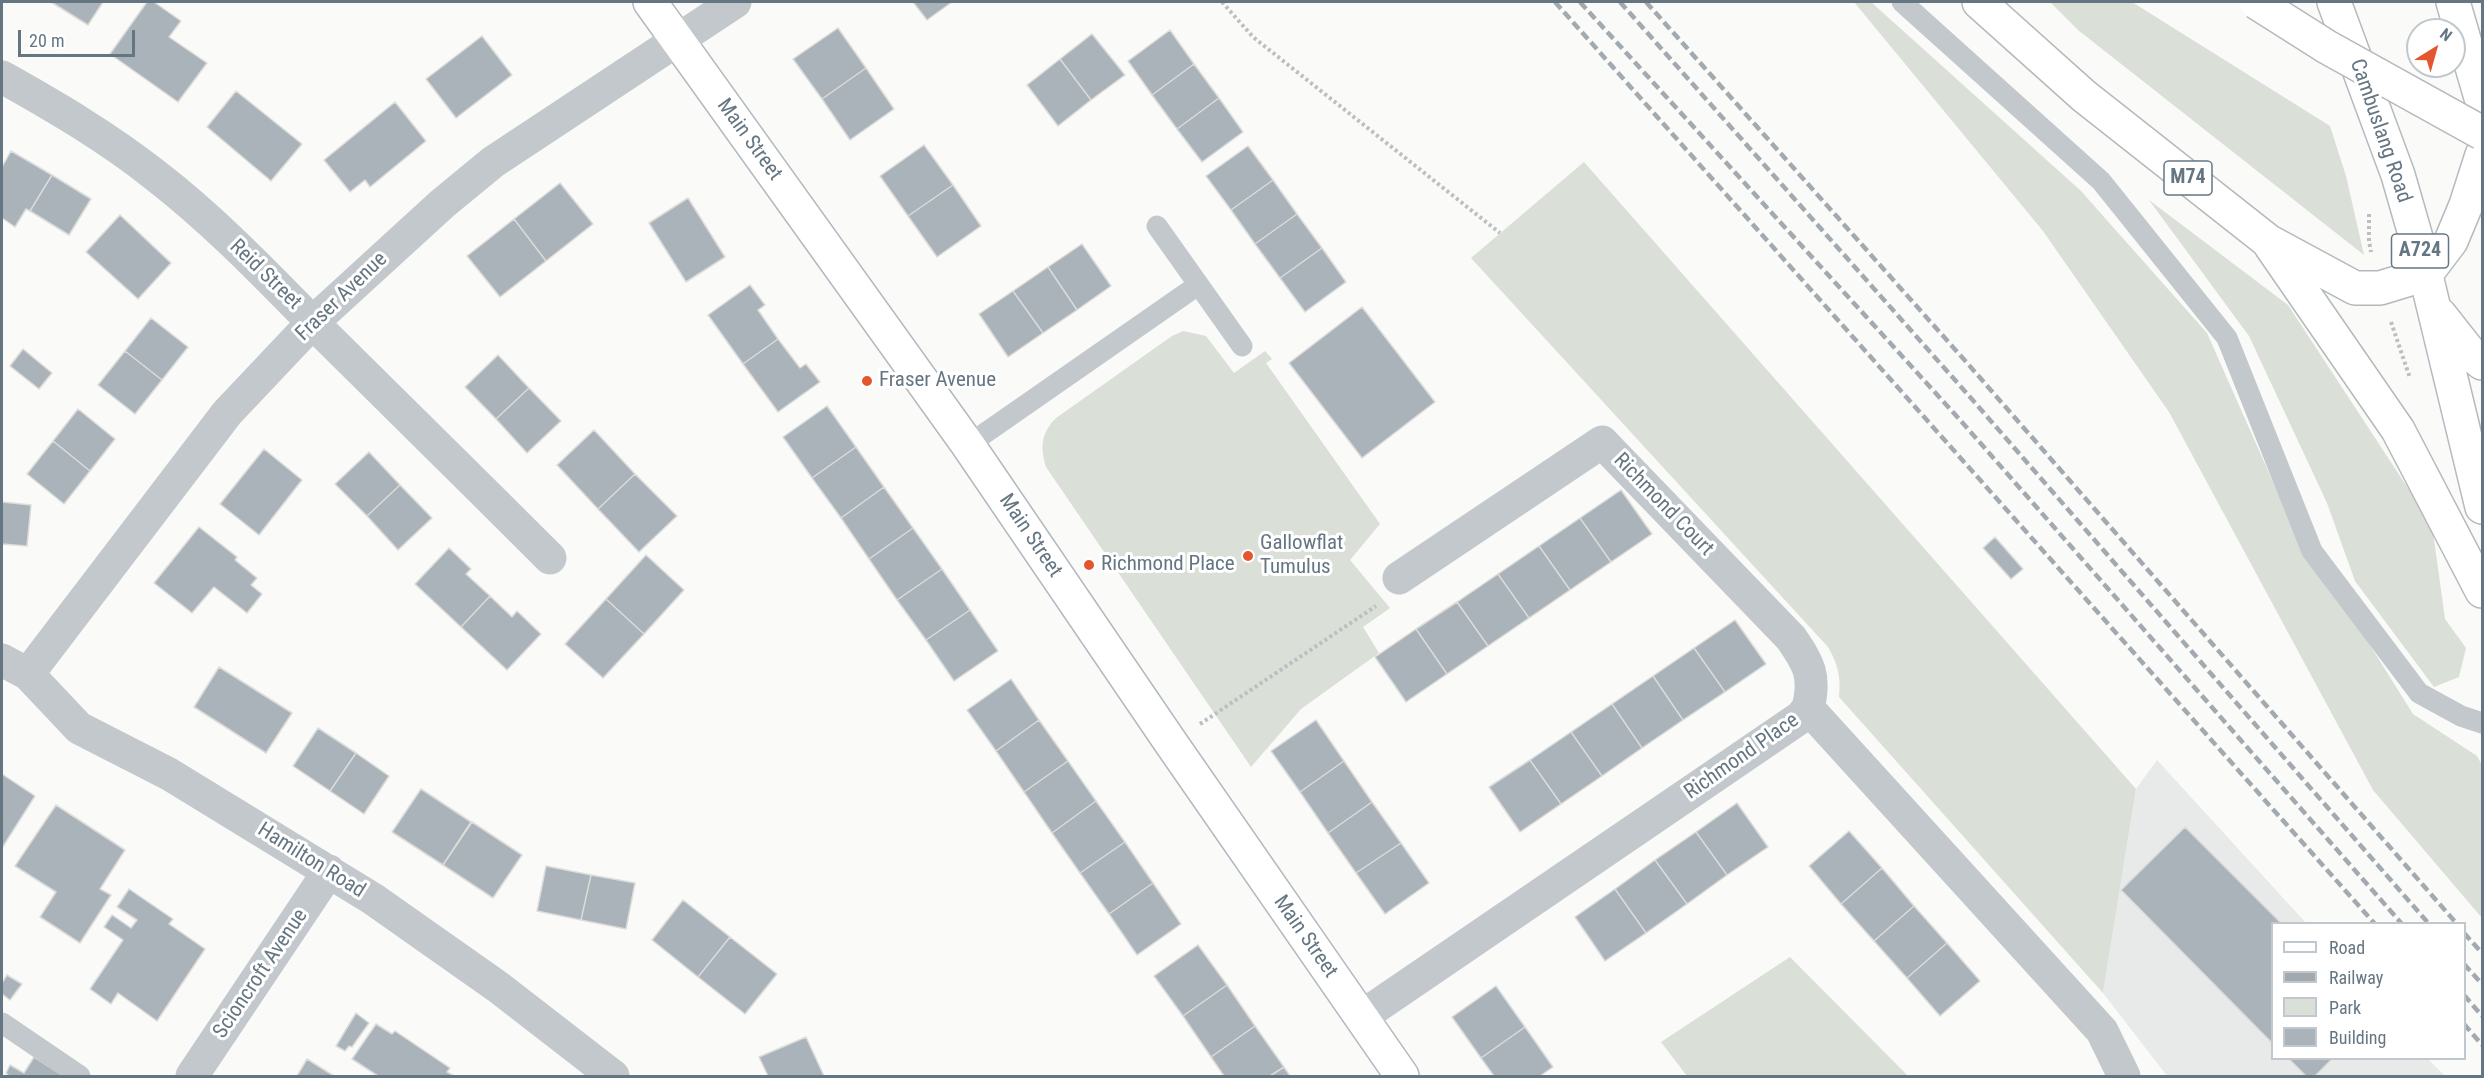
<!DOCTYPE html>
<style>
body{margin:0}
#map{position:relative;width:2484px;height:1078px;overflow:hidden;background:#fafaf8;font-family:"Roboto Condensed",sans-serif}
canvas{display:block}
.frame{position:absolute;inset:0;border:3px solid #657683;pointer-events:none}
.legend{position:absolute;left:2271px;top:922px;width:195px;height:138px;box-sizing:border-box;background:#fff;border:2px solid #c1c8cd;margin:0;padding:8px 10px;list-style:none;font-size:18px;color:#657683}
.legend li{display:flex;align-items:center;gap:12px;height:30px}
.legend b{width:30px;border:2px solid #c1c8cd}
.north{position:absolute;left:2406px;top:18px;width:60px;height:60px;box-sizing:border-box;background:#fff;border:2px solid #c1c8cd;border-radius:50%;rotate:37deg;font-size:16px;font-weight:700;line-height:24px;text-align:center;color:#657683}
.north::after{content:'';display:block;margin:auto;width:21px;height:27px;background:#e4572e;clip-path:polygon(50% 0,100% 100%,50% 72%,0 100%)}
.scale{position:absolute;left:18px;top:30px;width:117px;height:27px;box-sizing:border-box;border:3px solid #657683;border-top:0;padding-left:8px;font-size:18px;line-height:21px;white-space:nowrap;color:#657683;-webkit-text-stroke:4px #fff;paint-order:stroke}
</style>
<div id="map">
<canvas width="2484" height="1078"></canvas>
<div class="frame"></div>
<ul class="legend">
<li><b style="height:8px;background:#fff"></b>Road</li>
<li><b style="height:8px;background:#a2aab0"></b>Railway</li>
<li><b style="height:16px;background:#dadfd7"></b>Park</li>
<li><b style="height:16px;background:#aab3b9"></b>Building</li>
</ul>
<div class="north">N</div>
<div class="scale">20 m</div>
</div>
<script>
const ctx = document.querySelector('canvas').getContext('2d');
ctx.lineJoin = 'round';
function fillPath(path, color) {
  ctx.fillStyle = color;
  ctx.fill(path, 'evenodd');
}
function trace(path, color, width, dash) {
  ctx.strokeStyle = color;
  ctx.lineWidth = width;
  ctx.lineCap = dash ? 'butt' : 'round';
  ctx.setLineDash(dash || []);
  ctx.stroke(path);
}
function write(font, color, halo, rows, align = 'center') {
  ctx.font = font + ' "Roboto Condensed",sans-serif';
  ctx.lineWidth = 6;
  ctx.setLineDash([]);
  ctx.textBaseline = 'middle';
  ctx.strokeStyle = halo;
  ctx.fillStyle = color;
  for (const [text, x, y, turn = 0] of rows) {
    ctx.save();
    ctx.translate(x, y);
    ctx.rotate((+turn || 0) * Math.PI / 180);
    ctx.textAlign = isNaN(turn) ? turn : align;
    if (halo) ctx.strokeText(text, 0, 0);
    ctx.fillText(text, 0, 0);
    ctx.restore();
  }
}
fillPath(new Path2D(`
 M2157,760L2306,923L2272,924V1058L2428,1059L2445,1076H2167L2103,993L2136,789Z`), '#e8e9e9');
fillPath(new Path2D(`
 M1854,2H1871L2081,191L2207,333L2285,509L2413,714L2477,756L2482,765V918L2373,790L2169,412L2043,231Z
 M2050,2H2132L2330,126L2346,176L2364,255L2078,30Z
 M1584,162L2136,789L2103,993L1839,697C1841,677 1838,664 1828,647L1471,258Z
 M2149,200L2288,305L2432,525L2445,619L2466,648L2459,677L2434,687L2355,581L2327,503L2249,336Z
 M1183,331L1206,336L1234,373L1265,351L1272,359L1266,363L1380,524L1350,560L1390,608L1363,627L1379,653L1301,709L1251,767L1046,467C1040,447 1041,433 1056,418L1172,336Z
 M1790,957L1908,1076H1687L1661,1042Z`), '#dadfd7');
const building = new Path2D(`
 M51,2H103L88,25Z
 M147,2H154L181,21L169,37L207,63L178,102L110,54Z
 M913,2H952L927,20Z
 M838,28L866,68L822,99L793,59Z
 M1170,30L1194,64L1152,95L1128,61Z
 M1092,34L1125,75L1091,100L1060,59Z
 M482,36L512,75L456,118L426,79Z
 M1060,59L1091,100L1058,126L1027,85Z
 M1194,64L1219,98L1177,129L1152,95Z
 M866,68L894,109L850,140L822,99Z
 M236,91L302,144L271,181L207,127Z
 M1219,98L1243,132L1202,162L1177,129Z
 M395,102L426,141L370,187L365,180L350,192L324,160Z
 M924,145L953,185L908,216L880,176Z
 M1248,146L1273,180L1231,210L1206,176Z
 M11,151L52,175L30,211L26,209L15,227L2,218V167Z
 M52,175L91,199L69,235L30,211Z
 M1273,180L1297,214L1255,244L1231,210Z
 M560,183L593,224L546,261L514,219Z
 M953,185L981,226L937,257L908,216Z
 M688,198L725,257L686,282L649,223Z
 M1297,214L1322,248L1280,278L1255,244Z
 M120,215L171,263L138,299L86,252Z
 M514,219L546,261L500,297L467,256Z
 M1082,244L1111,286L1077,310L1048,267Z
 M1322,248L1346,282L1305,312L1280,278Z
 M1048,267L1077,310L1043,333L1013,291Z
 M750,285L765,305L758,310L778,339L743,364L708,315Z
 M1013,291L1043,333L1008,357L979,314Z
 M1362,307L1435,402L1362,458L1289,363Z
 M151,318L188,347L162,380L125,351Z
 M778,339L800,368L806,364L820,382L778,412L743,364Z
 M23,349L52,373L39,389L10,366Z
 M125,351L162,380L135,414L98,385Z
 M498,355L529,388L496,419L465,387Z
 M529,388L561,421L527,453L496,419Z
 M827,406L856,447L812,478L783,437Z
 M78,409L115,439L90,471L53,441Z
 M594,430L635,474L598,509L557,465Z
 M53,441L90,471L64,504L27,474Z
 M856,447L884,487L841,518L812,478Z
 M264,449L302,480L259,535L220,504Z
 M369,452L400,485L367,516L335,484Z
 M635,474L677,516L639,552L598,509Z
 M400,485L432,518L398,550L367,516Z
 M884,487L913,528L869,559L841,518Z
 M1621,490L1652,534L1611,562L1580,518Z
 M2,502L31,505L27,546L2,544Z
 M1580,518L1611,562L1570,590L1539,546Z
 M199,527L237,557L235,560L257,578L251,585L262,594L247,613L214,587L192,613L154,583Z
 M913,528L942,569L897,600L869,559Z
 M1995,537L2023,569L2011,579L1983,548Z
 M1539,546L1570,590L1529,618L1498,574Z
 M449,548L471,569L466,574L490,596L461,627L415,584Z
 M646,555L684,590L644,634L606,599Z
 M942,569L970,610L926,640L897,600Z
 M1498,574L1529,618L1488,646L1457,602Z
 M490,596L512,617L517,611L541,634L507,670L461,627Z
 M606,599L644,634L603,678L565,644Z
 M1457,602L1488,646L1447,674L1416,629Z
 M970,610L998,651L954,681L926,640Z
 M1735,620L1766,664L1725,692L1694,648Z
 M1416,629L1447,674L1406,702L1375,657Z
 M1694,648L1725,692L1683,720L1653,676Z
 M219,667L292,713L266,753L194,707Z
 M1653,676L1683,720L1642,748L1612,704Z
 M1011,679L1039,720L996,751L967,710Z
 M1612,704L1642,748L1602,776L1571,732Z
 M1039,720L1068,761L1024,792L996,751Z
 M1316,720L1344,761L1300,792L1271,751Z
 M318,728L356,753L330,791L293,766Z
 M1571,732L1602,776L1561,804L1530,760Z
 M356,753L389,776L364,814L330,791Z
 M1530,760L1561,804L1520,832L1489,787Z
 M1068,761L1096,801L1052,833L1024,792Z
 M1344,761L1372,802L1328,833L1300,792Z
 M2,774L35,796L2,848Z
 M421,789L471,822L443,865L392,832Z
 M1096,801L1125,842L1080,873L1052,833Z
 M1372,802L1401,843L1356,873L1328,833Z
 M1737,803L1768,847L1727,875L1696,832Z
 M56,805L125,850L100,889L111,895L80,943L40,917L56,892L15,866Z
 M472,822L522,855L493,898L443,865Z
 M2185,827L2282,924H2272V1043L2121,890Z
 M1849,831L1882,868L1841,904L1809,866Z
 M1696,832L1727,875L1687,904L1655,860Z
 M1125,842L1153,883L1109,914L1080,873Z
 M1401,843L1429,883L1385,914L1356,873Z
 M1655,860L1687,904L1646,933L1615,889Z
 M546,866L591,875L581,920L537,911Z
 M1882,868L1914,906L1874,941L1841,904Z
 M591,875L635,883L626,929L581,920Z
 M1153,883L1181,924L1137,955L1109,914Z
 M129,889L173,919L169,924L205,949L157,1021L118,993L111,1004L90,989L123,940L104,927L112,915L131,928L137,920L117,907Z
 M1615,889L1646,933L1605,961L1575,917Z
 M683,900L730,937L698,977L652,940Z
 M1914,906L1947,943L1907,978L1874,941Z
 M730,937L777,974L745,1014L698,977Z
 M1947,943L1980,981L1940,1016L1907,978Z
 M1198,945L1227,985L1183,1016L1154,976Z
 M7,975L22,984L10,1000L2,994V983Z
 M1227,985L1255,1026L1211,1057L1183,1016Z
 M1496,986L1525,1027L1481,1058L1452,1017Z
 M356,1013L369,1023L352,1047L349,1046L345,1051L336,1046Z
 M376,1024L392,1034L395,1031L450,1068L447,1072L454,1076H378L352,1059Z
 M1255,1026L1284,1067L1270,1076H1224L1211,1057Z
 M1525,1027L1553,1067L1540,1076H1494L1481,1058Z
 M806,1037L824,1076H768L759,1057Z
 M34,1057L64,1076H9L6,1073L10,1065L24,1073Z
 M2288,1058H2333L2315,1076H2306Z
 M307,1059L334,1076H297Z
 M1284,1067L1290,1076H1270Z`);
fillPath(building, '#aab3b9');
trace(building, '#dcdcda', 1.5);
const secondary = new Path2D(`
 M650,2L968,445L1171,743L1402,1076`);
const primary = new Path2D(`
 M2334,2L2398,175L2421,255L2482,507
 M2453,2L2482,101
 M2426,274L2451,241L2466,205L2482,155
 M2440,315L2470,353L2482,363`);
const highway = new Path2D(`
 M1979,2L2084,96L2268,241L2355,288H2380L2426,274
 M2271,246L2398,430L2482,591`);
trace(secondary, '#b3babf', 36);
trace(primary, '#b5babe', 36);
trace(highway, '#b4b9bd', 36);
trace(new Path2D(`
 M1222,2L1253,37L1500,233
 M2369,214V241L2371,252
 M2391,322L2410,378
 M1200,724L1376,606`), '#bbbfc2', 4, [3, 3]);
trace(new Path2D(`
 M1902,2L2101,181L2227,338L2312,551L2419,693L2461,716L2482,723
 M1157,226L1242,346
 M968,445L1198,285
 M2,1023L80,1076`), '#c3c8cc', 21);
trace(new Path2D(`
 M2,77C54,106 107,137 155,175C216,222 270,279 324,334C400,409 475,483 550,558
 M1399,578L1602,442L1791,638C1809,664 1816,676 1808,708
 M2,660L28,674L79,728L169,774L373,899L498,987L613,1076
 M28,674L227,413L313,322L442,204L493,162L735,2
 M1361,1017L1801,717L1808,708L2102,1031L2124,1076
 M192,1076L329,871`), '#c3c8cc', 33);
trace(secondary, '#fff', 33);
trace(primary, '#fff', 33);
trace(highway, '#fff', 33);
trace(new Path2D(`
 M1555,2L2375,924
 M1580,2L1961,421L2402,924
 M1620,2L1970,397L2429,924
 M1646,2L1968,364L2457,924
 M2464,933L2482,953
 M2464,964L2482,984
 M2464,995L2482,1016
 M2464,1024L2482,1045`), '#a2aab0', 4.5, [9, 4.5]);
const highwayBridge = new Path2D(`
 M2256,2L2327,47L2482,133`);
trace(highwayBridge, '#b4b9bd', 36, []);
trace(highwayBridge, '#fff', 33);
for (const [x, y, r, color] of [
 [867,381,6,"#e4572e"],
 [1248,556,6,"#e4572e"],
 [1089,565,6,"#e4572e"]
]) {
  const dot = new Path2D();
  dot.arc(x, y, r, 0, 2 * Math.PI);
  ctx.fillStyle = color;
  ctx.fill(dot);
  trace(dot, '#fff', 2);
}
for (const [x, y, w] of [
 [2188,178,48],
 [2420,251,57]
]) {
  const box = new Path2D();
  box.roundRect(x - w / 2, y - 17, w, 34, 4.5);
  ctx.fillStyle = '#fff';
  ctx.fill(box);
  trace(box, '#657683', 1.5);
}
write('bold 20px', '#657683', null, [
 ["M74",2188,178],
 ["A724",2420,251]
]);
write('21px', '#657683', '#fff', [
 ["Cambuslang Road",2380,131,71],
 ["Main Street",749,140,54],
 ["Reid Street",265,275,44],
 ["Fraser Avenue",342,297,-44],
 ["Richmond Court",1663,505,46],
 ["Main Street",1030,536,56],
 ["Richmond Place",1742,757,-35],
 ["Hamilton Road",311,861,32],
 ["Main Street",1305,937,55],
 ["Scioncroft Avenue",261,974,-56]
]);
write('21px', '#657683', '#fff', [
 ["Fraser Avenue",879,381],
 ["Gallowflat",1260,544],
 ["Tumulus",1260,568],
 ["Richmond Place",1101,565]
], 'left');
</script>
